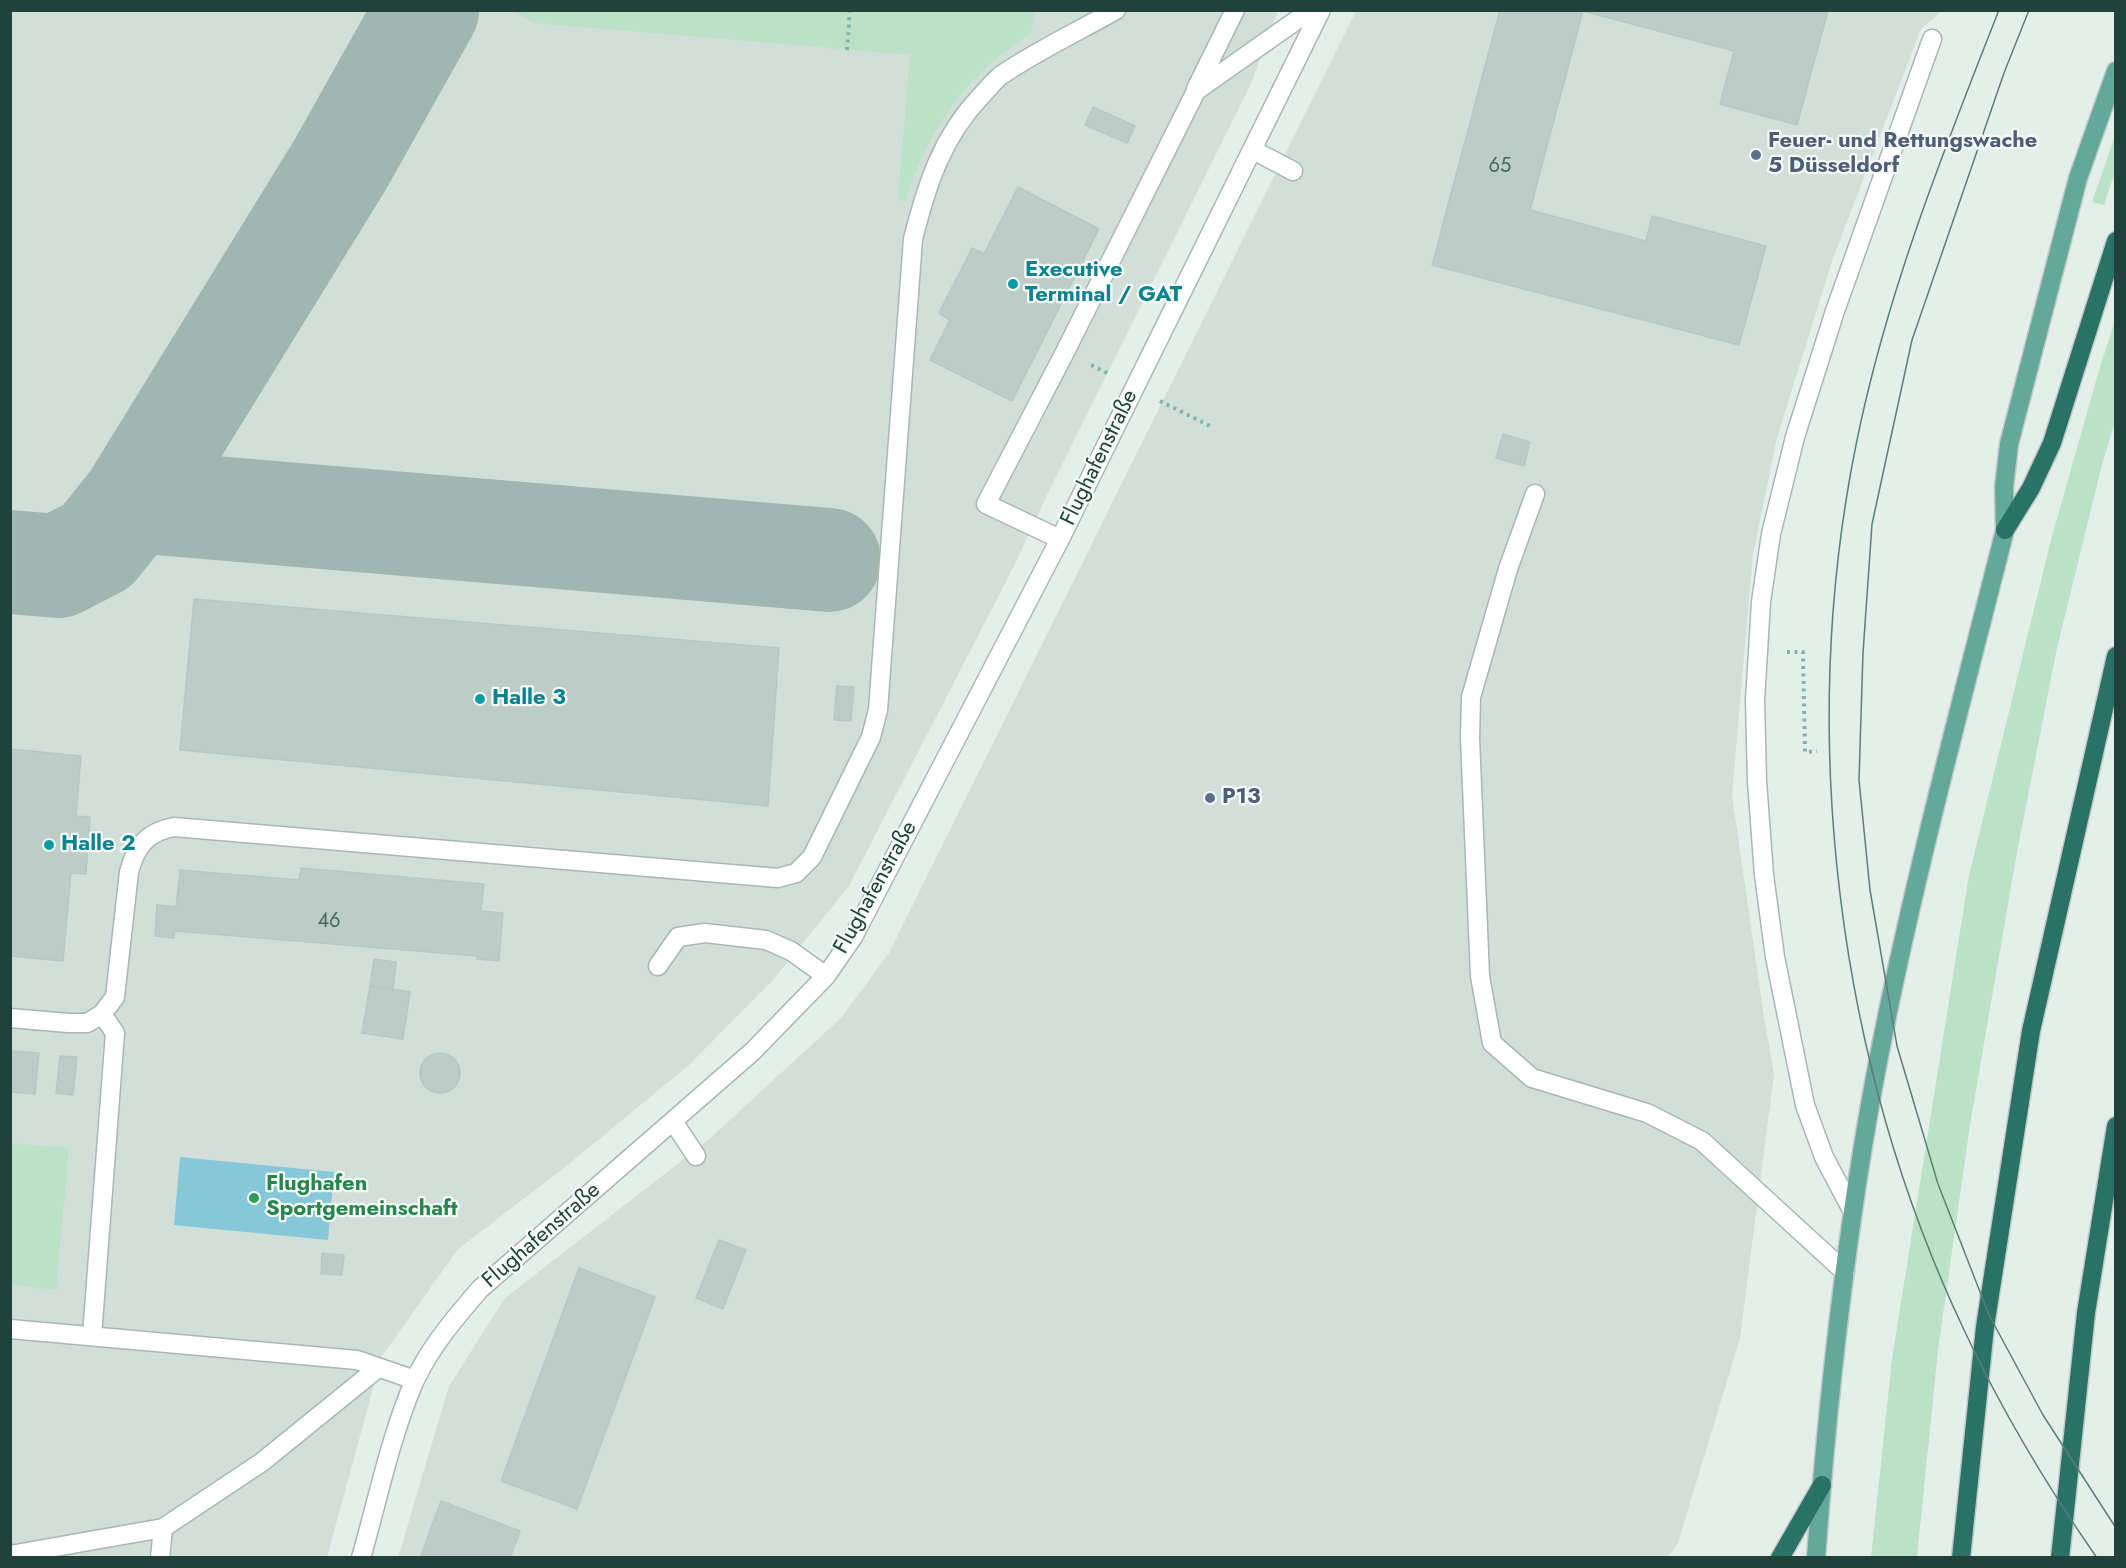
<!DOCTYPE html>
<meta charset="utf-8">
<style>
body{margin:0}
#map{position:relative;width:2126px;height:1568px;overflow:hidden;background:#e4efea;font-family:Jost,sans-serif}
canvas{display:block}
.frame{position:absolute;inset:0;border:12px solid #21423b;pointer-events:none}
</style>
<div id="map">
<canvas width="2126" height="1568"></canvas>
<div class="frame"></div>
</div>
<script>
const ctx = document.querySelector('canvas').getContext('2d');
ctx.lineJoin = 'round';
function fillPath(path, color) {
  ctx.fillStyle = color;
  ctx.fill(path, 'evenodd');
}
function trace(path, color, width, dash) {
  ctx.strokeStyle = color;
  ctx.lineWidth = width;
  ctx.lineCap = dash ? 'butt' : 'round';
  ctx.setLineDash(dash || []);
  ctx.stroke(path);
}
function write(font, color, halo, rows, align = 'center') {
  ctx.font = font + ' Jost,sans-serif';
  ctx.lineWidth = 4.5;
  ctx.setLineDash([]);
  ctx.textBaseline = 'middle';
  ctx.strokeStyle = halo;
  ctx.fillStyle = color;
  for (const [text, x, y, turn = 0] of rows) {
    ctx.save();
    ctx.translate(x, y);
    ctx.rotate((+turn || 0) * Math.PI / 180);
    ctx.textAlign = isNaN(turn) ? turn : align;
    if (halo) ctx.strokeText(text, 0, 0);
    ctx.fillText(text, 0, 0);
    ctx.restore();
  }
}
fillPath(new Path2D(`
 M11,11H1278L1251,84L1046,497L1015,564L849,886L773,980L689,1065L564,1168L458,1249L382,1356L327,1557L11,1558Z
 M1356,11H1942L1921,29L1832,261L1777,438L1753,554L1732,795L1763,1011L1774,1074L1740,1338L1678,1543L1668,1557L398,1558L449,1386L505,1298L707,1141L841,1018L889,953Z`), '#d2dfd9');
fillPath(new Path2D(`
 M512,11H1034L1031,33C1017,44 1000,54 987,67C948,102 920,152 906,201L898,199L910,55L535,23Z
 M2115,136V172L2104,205L2092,202Z
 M2115,321V421L2102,465L2057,648L2017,852L1970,1125L1938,1350L1917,1557H1871L1892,1359L1969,875L2051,540L2099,370Z
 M10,1143L69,1148L56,1290L11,1285Z`), '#bbe2c7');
fillPath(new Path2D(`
 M180,1157L334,1172L328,1240L174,1225Z`), '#87c8d8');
trace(new Path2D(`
 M133,501L829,560
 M10,562L58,566L97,546L133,501L340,165L427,10`), '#a0b6b0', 104);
const building = new Path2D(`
 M1500,10L1828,11L1797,125L1720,104L1734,51L1583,11L1530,210L1646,241L1652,216L1766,246L1739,345L1432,265Z
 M1093,107L1135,126L1127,143L1085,125Z
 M1018,187L1099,229L1012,401L930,360L950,320L939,313L972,248L984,254Z
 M1503,434L1530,442L1524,466L1496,458Z
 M194,599L779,648L768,806L180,750Z
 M837,686L854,687L851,721L834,720Z
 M10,749L81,756L76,816L90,817L86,874L71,873L63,961L10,956Z
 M301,868L484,884L481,911L503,913L499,961L477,959V956L175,931L174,938L155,936L157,905L176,907L180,870L299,880Z
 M374,959L396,962L393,989L370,986Z
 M370,986L410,992L403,1039L362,1033Z
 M10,1051L39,1053L35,1094L10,1092Z
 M420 1073a20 20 0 1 1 40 0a20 20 0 1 1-40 0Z
 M60,1056L77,1057L73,1095L56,1093Z
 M719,1240L746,1250L723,1309L696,1298Z
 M322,1253L344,1255L342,1275L321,1274Z
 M579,1268L655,1297L577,1509L501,1481Z
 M441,1501L520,1531L510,1558H420Z`);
fillPath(building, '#bbcdc6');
trace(building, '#b5c9c2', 1.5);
const minor = new Path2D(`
 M1196,89L1235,10
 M1253,150L1293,171
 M1535,494L1508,569L1471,697L1470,738L1480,976L1492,1043L1532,1078L1647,1113L1702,1141L1845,1272
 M1060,539L986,504L1065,352L1196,91L1311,10
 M658,966L678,937L705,933L766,940L791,951L826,976
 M10,1018L68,1023H87L102,1014L115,997L129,872C136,846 147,832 174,827L778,878L796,873L812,857L871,737L878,710L913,239C927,184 942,137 981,96C987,90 993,82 1000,76C1036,51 1077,32 1116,10
 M673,1121L696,1156
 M1852,1210L1824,1157L1805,1105L1775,957L1764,875L1757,781L1755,700L1761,602L1771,534L1795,437L1835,311L1932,39
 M10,1329L357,1360L415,1380
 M92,1336L115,1033L102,1014
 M10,1555L163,1528L262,1462L378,1368
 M160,1558L163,1528
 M361,1558C378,1499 390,1438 414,1382C430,1347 455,1318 480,1289L752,1052L826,976L853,937L1060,539L1321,10`);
const major = new Path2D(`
 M1816,1558C1829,1381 1849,1204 1884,1031C1918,863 1963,696 2005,530L2004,487L2009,444L2078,178L2116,71`);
const highway = new Path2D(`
 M2005,530L2031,488L2052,443L2116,241
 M1780,1558L1822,1485
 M1961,1558L1985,1327L2031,1031L2116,656
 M2060,1558L2086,1313L2116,1126`);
trace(minor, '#a6b8b2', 21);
trace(major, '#c1cac8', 21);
trace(highway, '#c1cac8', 21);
trace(new Path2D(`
 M847,50L850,10
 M1091,365L1111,375
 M1160,401L1210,426
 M1787,652H1803L1805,752L1817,751`), '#81b5a7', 4, [3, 4.5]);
trace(minor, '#fff', 18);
trace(major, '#64a89a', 18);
trace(highway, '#2a7266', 18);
trace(new Path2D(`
 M1999,10C1943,152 1886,295 1856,445C1797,737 1837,1063 1965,1332C2002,1411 2047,1486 2097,1558
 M2029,10L2004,73L1912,340L1872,524L1863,653L1859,780L1870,890L1897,1046L1938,1184L1989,1315L2043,1415L2116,1528`), '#5c7e76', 1.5);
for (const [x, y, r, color] of [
 [1756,155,6,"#5c6f8a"],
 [1013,284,6,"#0f9aa8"],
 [480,699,6,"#0f9aa8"],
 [1210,798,6,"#5c6f8a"],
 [49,845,6,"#0f9aa8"],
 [254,1198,6,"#2e9e5b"]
]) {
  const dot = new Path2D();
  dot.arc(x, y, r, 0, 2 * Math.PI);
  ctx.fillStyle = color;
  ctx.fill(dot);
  trace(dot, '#f5faf8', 2);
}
write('20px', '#48655e', null, [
 ["65",1500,167],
 ["46",329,922]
]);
write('bold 22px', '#4e5e75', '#f5faf8', [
 ["Feuer- und Rettungswache",1768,142],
 ["5 Düsseldorf",1768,167],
 ["P13",1222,798]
], 'left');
write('bold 22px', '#0d838f', '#f5faf8', [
 ["Executive",1025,271],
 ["Terminal / GAT",1025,296],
 ["Halle 3",492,699],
 ["Halle 2",61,845]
], 'left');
write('22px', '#21423b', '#f5faf8', [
 ["Flughafenstraße",1100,458,-64],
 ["Flughafenstraße",876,888,-61],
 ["Flughafenstraße",542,1236,-41]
]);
write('bold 22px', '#27864d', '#f5faf8', [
 ["Flughafen",266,1185],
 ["Sportgemeinschaft",266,1210]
], 'left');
</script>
